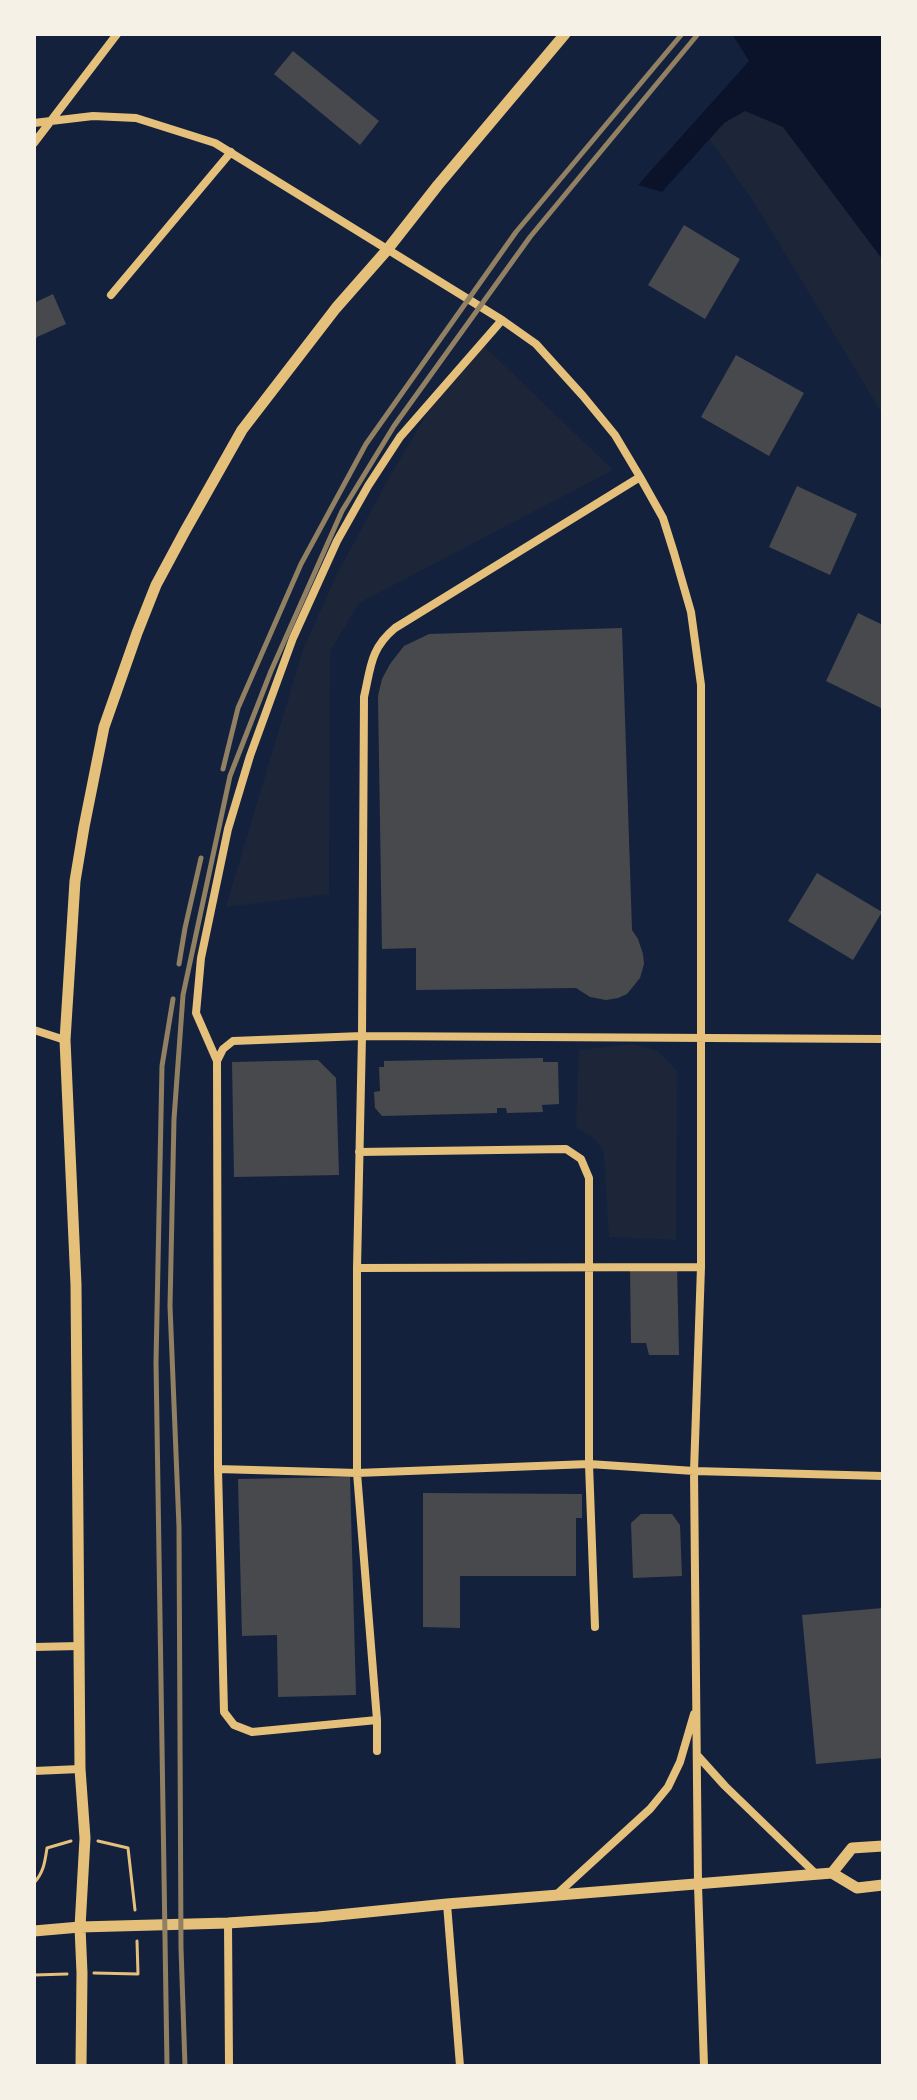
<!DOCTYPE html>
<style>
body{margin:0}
#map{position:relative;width:917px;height:2100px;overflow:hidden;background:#14213d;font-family:Roboto,sans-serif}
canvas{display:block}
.frame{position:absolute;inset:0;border:36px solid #f6f1e7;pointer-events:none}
</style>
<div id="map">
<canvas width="917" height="2100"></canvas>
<div class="frame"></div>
</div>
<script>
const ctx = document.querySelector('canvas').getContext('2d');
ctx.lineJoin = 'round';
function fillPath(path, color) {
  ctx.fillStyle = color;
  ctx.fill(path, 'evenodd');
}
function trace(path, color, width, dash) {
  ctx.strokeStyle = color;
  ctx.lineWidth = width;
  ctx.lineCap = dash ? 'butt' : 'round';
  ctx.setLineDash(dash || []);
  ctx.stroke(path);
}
fillPath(new Path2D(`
 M745,110L783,126L883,260V415L757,207L710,139L724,123Z
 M484,346L613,470L359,603L330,651L329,894L226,907L304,647L337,574L390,476L438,395Z
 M633,1044L658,1051L677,1071L676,1240L609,1237L604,1153L597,1141L576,1127L579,1050Z`), '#1d2539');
fillPath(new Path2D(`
 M732,34H883V260L783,127L745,111L724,123L662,192L638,185L749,61Z`), '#0b132b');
fillPath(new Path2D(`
 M293,51L379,121L360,145L274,74Z
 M684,225L740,259L705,319L648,285Z
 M53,294L66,324L37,337L34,344V303Z
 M736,355L804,393L769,456L701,417Z
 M797,486L857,514L830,575L769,547Z
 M858,613L883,625V709L826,681Z
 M622,628L632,930L638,939L643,954L644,964L640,978L627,994L618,998L606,1000L590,997L576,988L416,990V948L382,949L378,696L382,679L390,664L404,646L429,634Z
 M817,873L882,912L853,960L788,921Z
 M543,1058V1062H558L559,1104L542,1105L543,1112L507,1113L506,1108H497V1113L382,1116L375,1108L374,1092L380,1091L379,1067H384V1061Z
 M318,1060L336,1078L339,1175L234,1177L232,1062Z
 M677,1266L679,1355H649L646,1343H631L630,1267Z
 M350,1477L356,1695L278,1697L277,1635L242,1636L238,1479Z
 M423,1493L582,1494V1518H576V1576H460V1628L423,1627Z
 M641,1514H672L680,1525L682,1576L633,1578L631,1523Z
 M883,1608V1758L816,1764L802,1615Z`), '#48494c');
trace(new Path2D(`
 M98,1841L128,1848L135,1910
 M34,1883C44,1872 45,1861 47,1848L71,1841
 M94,1973L138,1974L137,1941
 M34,1975L67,1974`), '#e5c07b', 3);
trace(new Path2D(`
 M34,123L93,116L136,118L215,143L502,320L536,344L583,396L615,435L640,477L663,518L674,553L691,612L701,685V1267L694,1471L698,1885L704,2066
 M34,143L117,34
 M111,295L231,152
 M34,1030L65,1040
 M217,1061L196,1013L201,958L228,829L250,756L293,638L337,541L368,486L400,437L502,320
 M359,1152L566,1149L581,1159L589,1178V1464L595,1627
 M357,1268L701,1267
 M218,1469L357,1473L589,1464L694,1471L883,1476
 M34,1647L79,1646
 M377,1720L252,1732L234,1725L224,1712L218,1469L217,1061L223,1049L233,1041L362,1036L883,1039
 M377,1751V1720L357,1473V1268L362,1036L364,697C371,667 370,649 395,628L640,477
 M697,1755L725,1786L817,1875
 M34,1771L80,1769
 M555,1896L650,1809L668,1787L680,1762L694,1714
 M447,1904L460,2066
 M228,1923L229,2066`), '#e5c07b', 8);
trace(new Path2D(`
 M832,1873L852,1848L883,1846
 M34,1931L80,1927L228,1923L318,1917L447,1904L832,1873L857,1888L883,1885
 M81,2066L82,1973L80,1927L85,1838L80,1769L76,1285L65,1040L75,881L84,827L104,727L137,633L156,585L185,531L242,430L336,308L387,250L438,185L565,34`), '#e5c07b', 11);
trace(new Path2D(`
 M223,769L238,708L301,564L366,444L516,232L682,34
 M179,964L185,928L201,858
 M167,2066L156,1362L162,1066L173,999
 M185,2066L181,1948L179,1527L170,1306L174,1119L183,995L230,776L271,671L342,511L394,426L530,237L698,34`), '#918062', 5);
</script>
